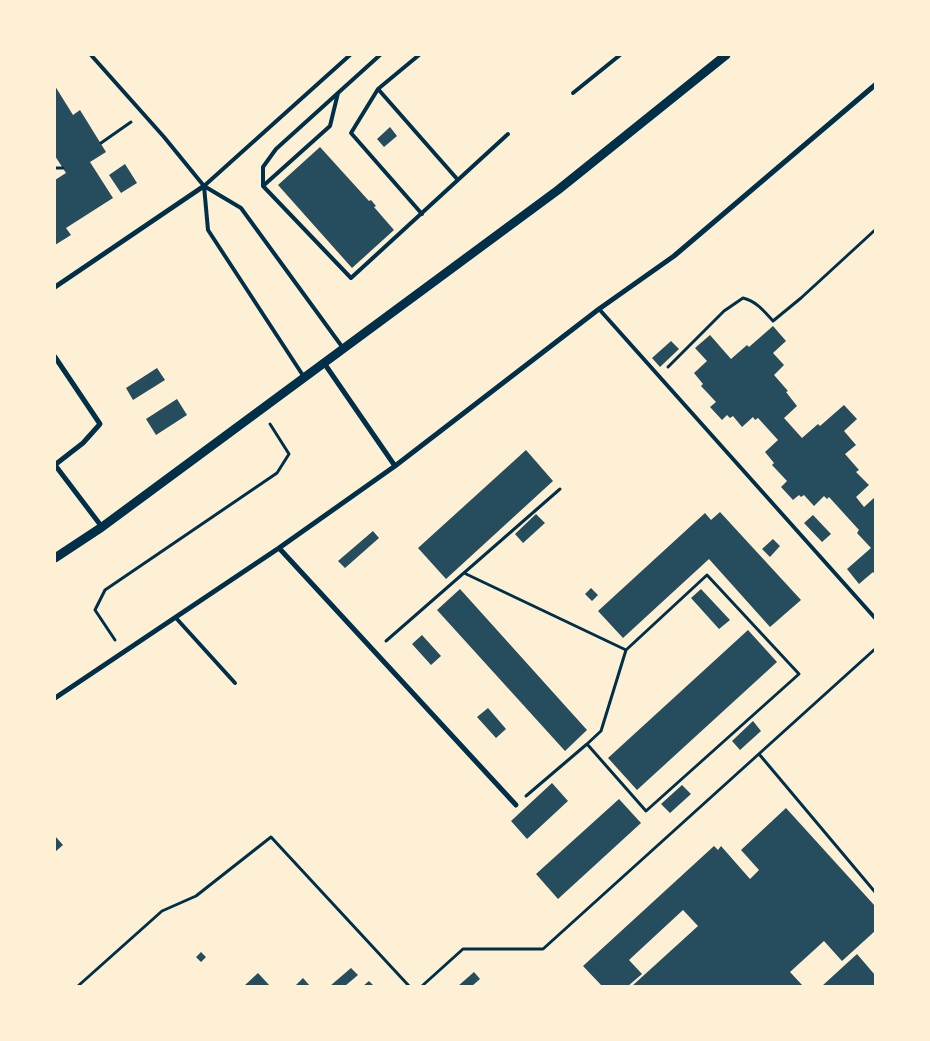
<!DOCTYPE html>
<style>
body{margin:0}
#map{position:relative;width:930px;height:1041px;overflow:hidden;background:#fdf0d5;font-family:"PT Sans",sans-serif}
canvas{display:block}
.frame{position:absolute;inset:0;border:56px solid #fdf0d5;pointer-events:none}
</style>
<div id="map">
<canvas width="930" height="1041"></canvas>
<div class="frame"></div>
</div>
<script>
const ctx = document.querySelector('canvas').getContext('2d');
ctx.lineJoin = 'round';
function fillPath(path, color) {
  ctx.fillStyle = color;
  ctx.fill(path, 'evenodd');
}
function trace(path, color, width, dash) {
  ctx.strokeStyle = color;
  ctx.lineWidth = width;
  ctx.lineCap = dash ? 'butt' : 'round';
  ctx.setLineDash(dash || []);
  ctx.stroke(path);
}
fillPath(new Path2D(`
 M55,86L73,115L80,110L106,152L90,162L113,198L66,228L71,235L55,245V180L66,173L55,156Z
 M390,127L397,136L384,147L377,139Z
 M320,147L369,201L371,200L376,206L374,207L394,230L352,268L278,185Z
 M125,164L137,183L121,193L109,175Z
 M773,326L786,341L773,353L784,365L774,375L788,391L786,392L797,406L784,418L802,438L818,424L820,426L844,405L857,419L844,431L856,445L845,454L859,470L856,472L869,485L856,497L864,507L875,497V575L873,572L859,584L847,569L871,548L857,533L859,530L829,497L827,499L824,496L814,506L804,495L801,497L799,495L793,500L781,487L787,481L772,465L774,463L765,452L778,440L758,418L755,420L753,417L742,427L733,416L730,418L727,415L722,420L710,407L716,402L701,386L703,384L694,373L707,361L695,348L710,335L731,359L747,345L749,347Z
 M671,341L679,349L660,367L652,358Z
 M157,368L165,380L133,400L126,388Z
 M177,399L187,415L156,435L146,419Z
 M526,450L553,481L446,579L418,548Z
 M720,512L801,600L770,627L709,559L623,638L598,611L705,513L711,520Z
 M536,514L545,523L523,543L515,534Z
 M813,515L831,534L822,542L804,523Z
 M373,531L379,538L345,568L338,561Z
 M773,539L780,546L770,557L762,549Z
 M591,588L598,595L592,601L585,594Z
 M460,589L587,730L565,751L437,610Z
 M701,589L730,620L719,629L691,598Z
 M748,630L777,662L637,790L608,758Z
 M422,635L441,656L431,665L412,644Z
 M488,708L506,729L496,738L477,717Z
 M753,721L761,731L740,750L732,741Z
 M552,783L568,801L527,839L511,821Z
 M682,785L691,794L670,813L661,804Z
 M619,799L641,823L558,899L536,874Z
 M786,808L875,906V931L842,961L824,941L790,972L803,986H632L698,926L683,910L629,960L642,974L628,986L601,985L583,966L714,846L718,850L721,846L750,879L759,870L741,850Z
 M55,836L63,845L55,852Z
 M201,952L206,957L201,962L196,957Z
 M857,954L875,975V986H822Z
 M351,968L358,975L345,986H330Z
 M474,972L480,979L472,986H458Z
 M258,973L270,986H244Z
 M303,978L310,986H295Z
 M369,981L374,986H363Z`), '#264d5e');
trace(new Path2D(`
 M101,143L131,122
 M55,168H63
 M668,367L724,311L743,298C756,301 764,311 773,321L801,298L875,230
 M464,573L626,650L707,575L799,674L646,811L587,744L601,731L626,650
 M115,640L95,610L105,590L277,473L289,454L270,424
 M386,641L560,489
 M759,754L875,892
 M526,796L587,744
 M78,986L162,911L196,896L271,837L409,986
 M422,986L463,949H543L875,649`), '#003049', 3);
trace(new Path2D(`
 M91,55L164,137L204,186L241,208L343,348
 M380,55L276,149L263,167V186L351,278L508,134
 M419,55L378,89L458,180
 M378,89L351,133L422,214
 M573,93L620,55
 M204,186L208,230L304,377
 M204,186L350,55
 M263,186L330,126L338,93
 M599,309L875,618
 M176,618L235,683`), '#003049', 4);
trace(new Path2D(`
 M55,287L204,186
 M55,357L100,424L83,443L56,464
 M324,363L395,466
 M55,465L102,527
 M279,548L516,805
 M55,698L279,548L395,466L599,309L674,256L875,85`), '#003049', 5);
trace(new Path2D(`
 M55,558L102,527L558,190L726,55`), '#003049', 9);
</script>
